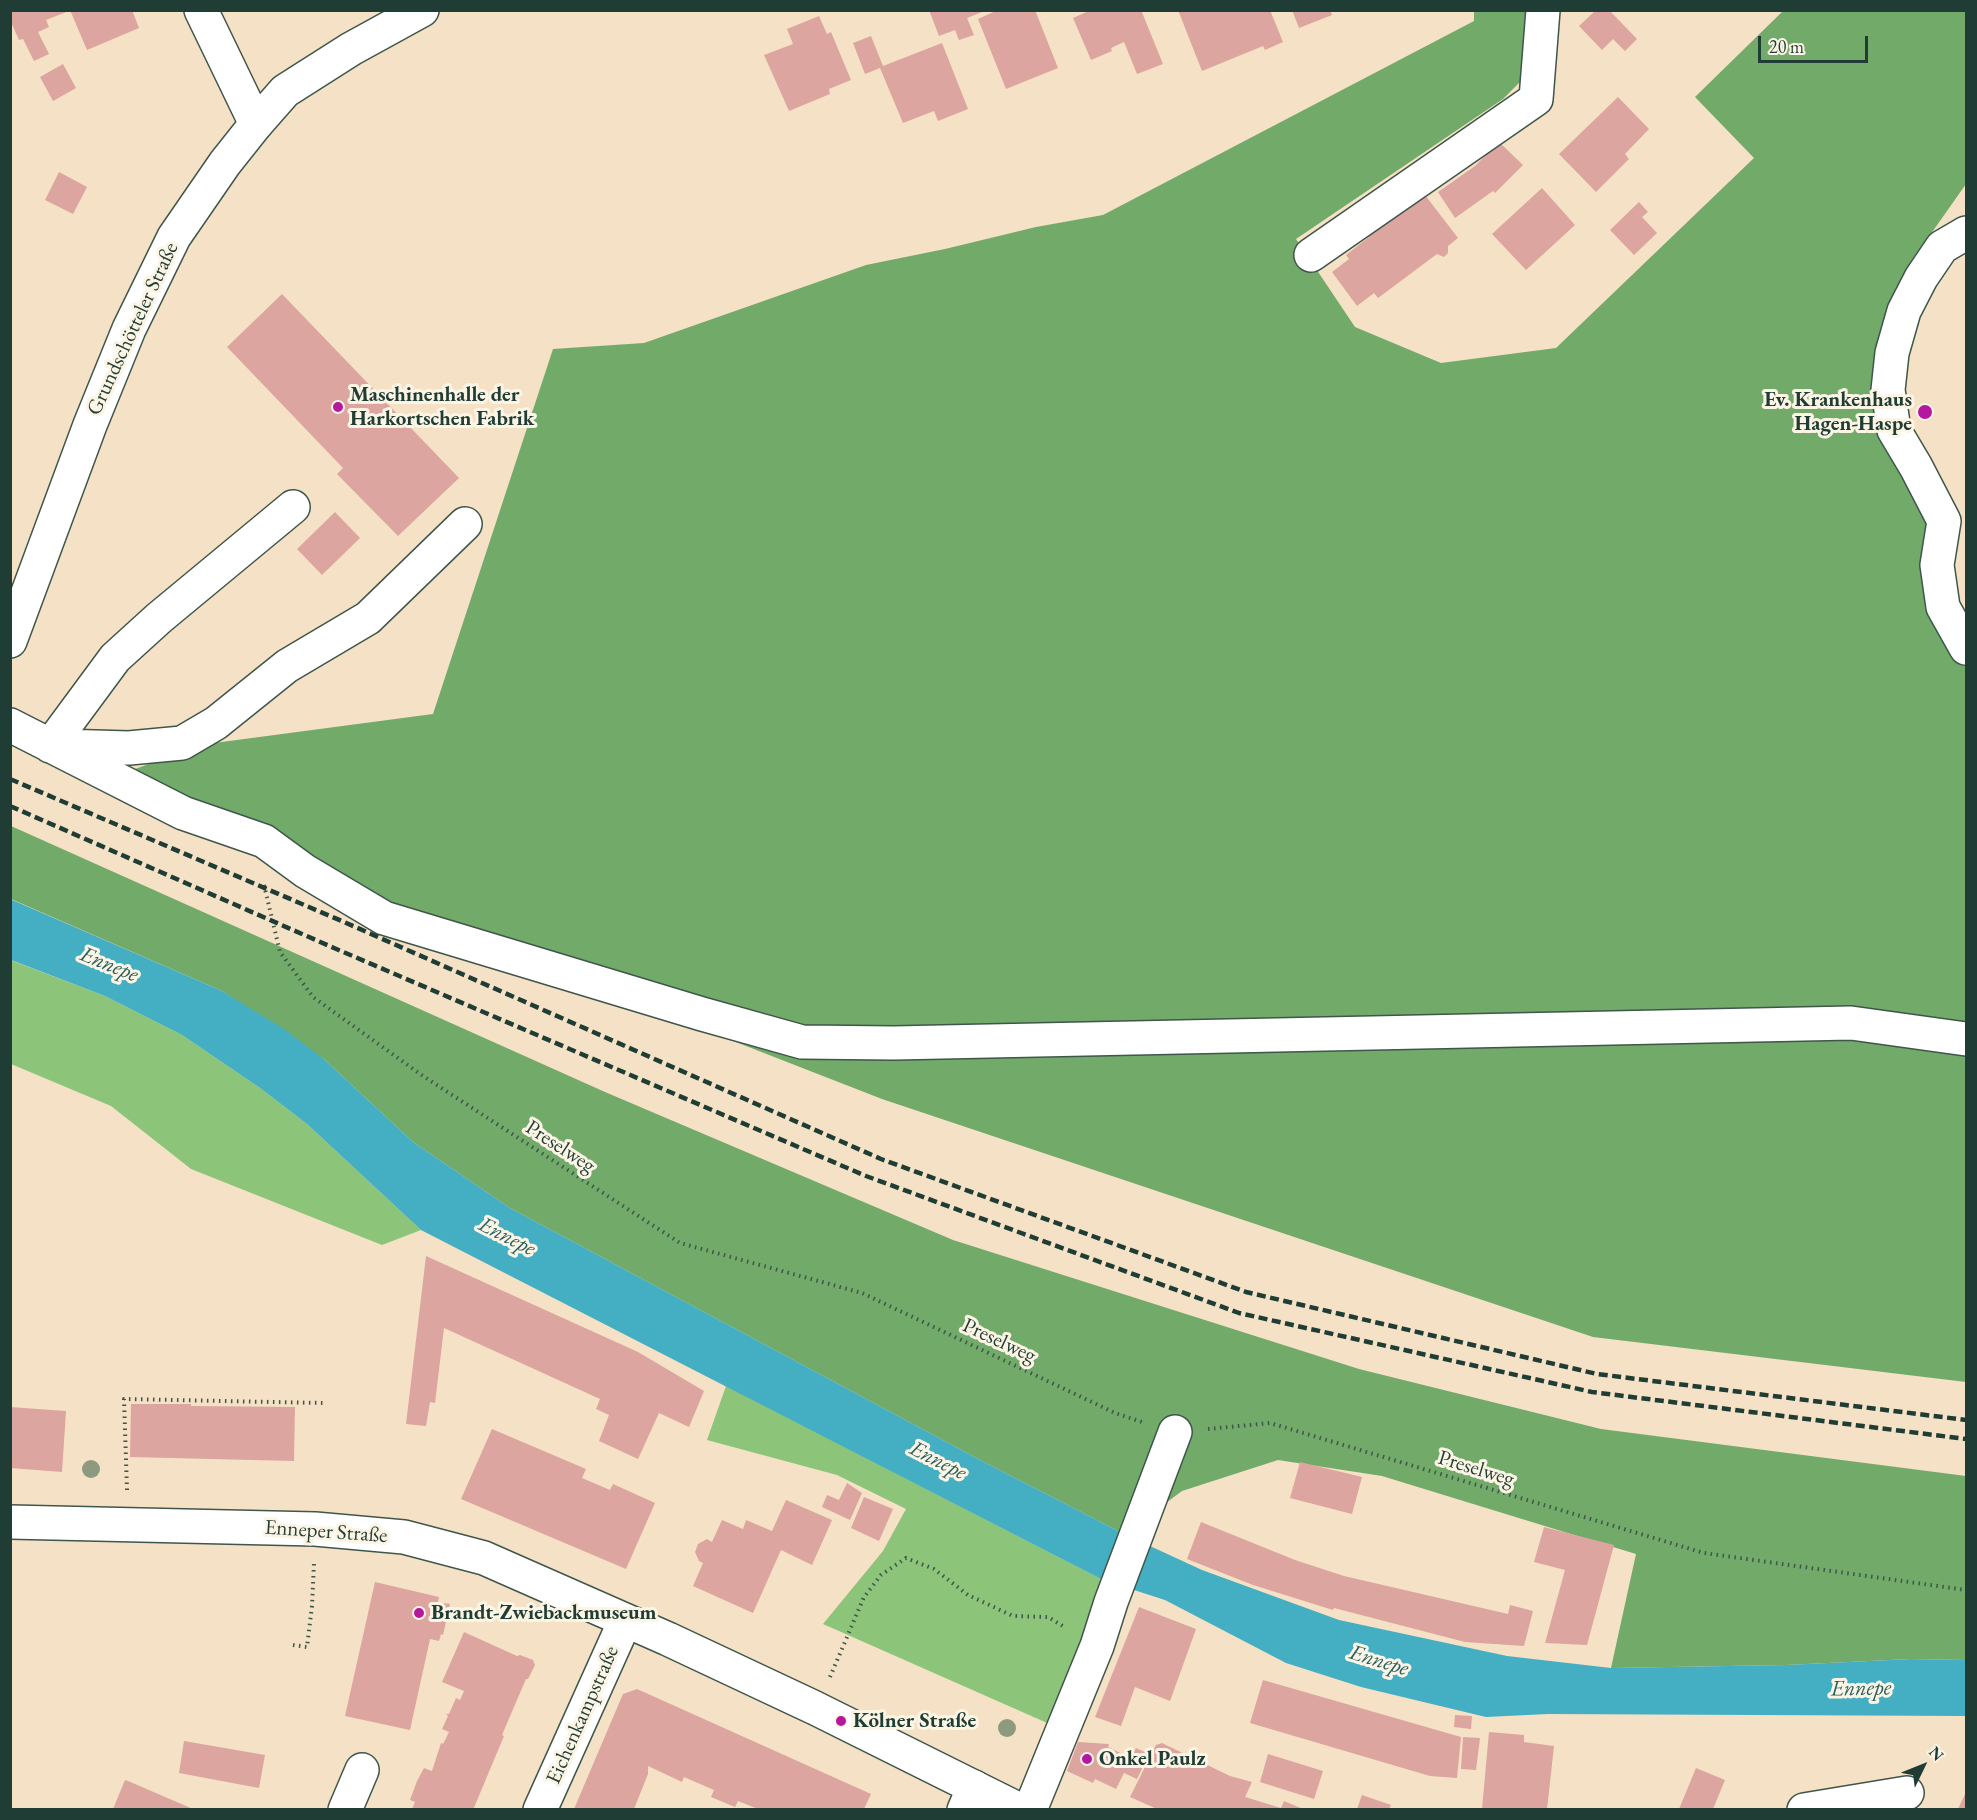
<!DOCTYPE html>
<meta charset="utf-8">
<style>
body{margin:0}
#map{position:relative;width:1977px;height:1820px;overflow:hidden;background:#f5e1c5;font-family:"EB Garamond",serif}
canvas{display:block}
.frame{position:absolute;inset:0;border:12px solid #1f3d34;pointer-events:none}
.north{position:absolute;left:1893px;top:1736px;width:60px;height:60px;-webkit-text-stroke:4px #fcf5e5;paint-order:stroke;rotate:47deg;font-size:16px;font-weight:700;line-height:24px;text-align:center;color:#1f3d34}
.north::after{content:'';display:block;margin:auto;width:21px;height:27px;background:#1f3d34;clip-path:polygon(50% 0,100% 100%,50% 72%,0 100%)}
.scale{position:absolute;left:1758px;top:36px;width:110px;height:27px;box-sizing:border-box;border:3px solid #1f3d34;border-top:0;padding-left:8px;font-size:18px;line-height:21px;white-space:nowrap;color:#1f3d34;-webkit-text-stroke:4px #fcf5e5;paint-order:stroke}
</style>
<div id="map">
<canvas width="1977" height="1820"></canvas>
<div class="frame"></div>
<div class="north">N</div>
<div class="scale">20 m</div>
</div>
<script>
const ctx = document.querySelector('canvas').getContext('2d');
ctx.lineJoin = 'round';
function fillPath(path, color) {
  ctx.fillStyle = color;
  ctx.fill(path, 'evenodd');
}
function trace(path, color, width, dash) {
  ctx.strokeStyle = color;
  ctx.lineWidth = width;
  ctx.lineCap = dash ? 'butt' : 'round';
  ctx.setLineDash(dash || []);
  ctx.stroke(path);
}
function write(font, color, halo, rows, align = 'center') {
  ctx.font = font + ' "EB Garamond",serif';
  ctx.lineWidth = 6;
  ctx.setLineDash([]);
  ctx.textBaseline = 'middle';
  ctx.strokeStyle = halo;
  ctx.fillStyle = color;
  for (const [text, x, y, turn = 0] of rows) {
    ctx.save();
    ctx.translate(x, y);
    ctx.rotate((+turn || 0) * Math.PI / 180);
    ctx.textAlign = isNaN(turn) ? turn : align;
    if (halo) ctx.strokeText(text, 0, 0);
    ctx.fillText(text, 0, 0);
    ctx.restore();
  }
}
fillPath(new Path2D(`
 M10,960L105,996L182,1035L260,1088L307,1124L421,1230L382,1245L191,1169L111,1106L11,1064Z
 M726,1386L1103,1580L1063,1730L823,1624L883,1551L906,1509L837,1475L707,1440Z`), '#8cc579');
fillPath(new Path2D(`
 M1474,10L1533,11L1528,74L1503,99L1296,239L1355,327L1441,363L1556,348L1754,158L1695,97L1783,11H1966V184L1916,255L1885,321L1913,473L1966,656V1037L803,1038L381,902L122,774L199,745L433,714L553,349L644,343L866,265L945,249L1036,227L1103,215L1474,21Z
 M11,826L605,1092L953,1240L1359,1369L1601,1429L1966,1476V1660L1911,1659L1786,1665L1611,1668L1636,1554L1382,1476L1278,1460L1182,1491L1124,1534L980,1460L510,1208L413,1142L325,1060L222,991L11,899Z
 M669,1016L802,1045L1851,1025L1966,1041V1382L1593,1337L882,1099Z`), '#71aa69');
fillPath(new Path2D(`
 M10,899L222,991L284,1029L325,1060L413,1142L510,1208L980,1460L1124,1534L1202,1570L1339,1620L1507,1656L1611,1668L1786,1665L1911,1659L1966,1660V1716L1548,1714L1486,1717L1361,1687L1286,1663L1165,1600L1103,1580L421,1230L307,1124L260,1088L182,1035L105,996L11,960Z`), '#44aec3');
fillPath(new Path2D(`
 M10,10H69V11L46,20L49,27L38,32L49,54L34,61L23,39L19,40L10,20Z
 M70,10H132L139,28L87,50Z
 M929,10H982V12L967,18L974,35L959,40L955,30L939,36Z
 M998,10H1035L1058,68L1006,89L978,19Z
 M1091,10H1141L1163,64L1137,74L1124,42L1111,48L1112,51L1091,60L1073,18Z
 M1178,10H1270L1283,42L1265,50L1263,46L1202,71Z
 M1292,10H1330L1332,15L1299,28Z
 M1596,10H1609L1637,39L1625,51L1613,39L1602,50L1579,26Z
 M819,16L827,34L831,32L851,80L829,89L830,94L789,111L764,55L793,44L787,29Z
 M871,36L883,66L942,43L968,109L938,121L934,111L903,123L880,68L865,74L853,43Z
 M63,64L76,88L53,101L40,77Z
 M1618,97L1649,129L1625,154L1629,159L1596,192L1559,154Z
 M1499,142L1523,165L1495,193L1493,191L1455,218L1438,192L1475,166Z
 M59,172L87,187L73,214L45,200Z
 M1542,188L1575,225L1526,270L1492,234Z
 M1425,195L1458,238L1448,246V253L1444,257L1437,254L1378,298L1374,293L1357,306L1332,272L1349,259L1346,255L1369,237L1362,228L1396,203L1402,212Z
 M1639,202L1648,212L1642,217L1657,233L1634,255L1610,230Z
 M282,294L459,478L398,536L337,474L343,468L227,347Z
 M335,512L360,538L322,575L297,549Z
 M426,1256L638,1352L704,1391L689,1427L659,1413L638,1459L599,1441L609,1415L596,1409L600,1399L444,1328L435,1403L430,1402L426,1426L406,1424Z
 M131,1404H191V1406L295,1407L294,1461L130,1457Z
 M10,1407L66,1411L62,1472L10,1468Z
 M492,1429L586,1469L582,1478L610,1490L613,1484L655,1503L626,1569L461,1499Z
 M1300,1462L1362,1477L1352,1514L1290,1498Z
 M847,1483L862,1493L850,1520L822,1507L827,1495L839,1500Z
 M864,1497L893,1509L879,1541L851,1528Z
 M786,1500L832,1520L812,1565L781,1550L753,1613L693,1586L703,1563L699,1561L695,1552L698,1544L707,1539L712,1542L722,1520L743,1529L746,1520L772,1531Z
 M1201,1522L1295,1560L1344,1576L1508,1614L1510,1605L1533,1611L1524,1646L1465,1642L1334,1608L1333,1610L1253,1585L1187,1559Z
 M1544,1527L1614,1545L1587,1645L1545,1643L1565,1570L1534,1562Z
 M375,1582L439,1597L438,1602L450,1604L443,1635L441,1634L439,1641L430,1639L410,1730L345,1716Z
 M1139,1607L1196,1629L1170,1701L1135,1687L1121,1726L1095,1717Z
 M464,1632L517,1656L520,1655L533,1660L535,1665L528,1679H526L502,1735L504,1736L473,1810L412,1809L415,1802L410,1800L417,1781L424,1768L432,1771L441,1743L443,1744L449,1732L442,1729L448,1716L446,1714H449L456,1698L460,1700L464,1691L442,1682Z
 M1263,1680L1461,1737L1457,1778L1430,1776L1250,1723Z
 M637,1689L871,1794L864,1809H758L738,1801L735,1807L711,1797L714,1790L684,1777L682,1782L648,1766V1774L634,1809H574L623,1694Z
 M1455,1715L1472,1716L1471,1729L1454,1727Z
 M1489,1732L1524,1735V1742L1554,1746L1547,1809H1482Z
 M1463,1737L1480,1738L1476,1770L1461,1769Z
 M184,1741L265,1755L259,1788L179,1773Z
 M1078,1742L1109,1744L1108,1747L1131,1758L1136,1748L1149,1754L1137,1779L1124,1773L1116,1789L1095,1779L1093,1783L1067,1771Z
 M1162,1743L1230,1776L1252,1782L1245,1797L1281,1808L1284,1801L1303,1809H1157L1130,1797L1156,1745Z
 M1268,1754L1323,1771L1314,1799L1260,1782Z
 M1696,1768L1725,1780L1713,1809H1679Z
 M125,1780L128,1781L193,1809H113Z
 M1966,1792V1809H1958Z
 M1362,1795L1391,1805L1389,1809H1357Z`), '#dda59f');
const minor = new Path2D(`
 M201,10L256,124
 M1966,233L1942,247L1921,278L1904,311L1892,353L1888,390L1894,430L1916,467L1944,521L1937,565L1943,607L1966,648
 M1311,255L1536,99L1543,10
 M10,725L183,813L264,841L305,871L384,918L702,1014L802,1042L894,1043L1851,1023L1966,1039
 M50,746L115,658L159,618L293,507
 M61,746L129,748L182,743L216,723L287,666L368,618L465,524
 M345,1810L362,1770
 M540,1810L625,1621
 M964,1810L974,1787
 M1030,1810L1097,1646L1111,1602L1175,1432
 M1804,1810L1907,1793`);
const major = new Path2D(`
 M10,641L90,425L129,329L174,237L225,163L256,124L285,91L351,49L422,10
 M10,1522L315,1529L404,1537L484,1558L668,1639L815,1708L1020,1810`);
trace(minor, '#3f564a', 36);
trace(major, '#3f564a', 36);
trace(new Path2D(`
 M264,885L280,952L313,997L423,1076L680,1243L862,1293L1115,1413L1142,1422
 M1208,1429L1270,1423L1704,1553L1966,1590
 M127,1490L124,1399L323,1403
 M293,1645L307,1647L312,1606L314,1563
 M830,1677L864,1597L881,1575L906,1558L934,1569L968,1595L1013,1616L1048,1617L1066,1628`), '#3f564a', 4, [1.5, 4.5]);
trace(minor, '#fff', 33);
trace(major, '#fff', 33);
trace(new Path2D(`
 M10,779L344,922L881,1159L1246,1292L1597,1374L1966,1420
 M10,806L334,948L866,1176L1239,1313L1592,1392L1966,1439`), '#1f3d34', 4.5, [9, 4.5]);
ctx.fillStyle = '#8e9a7f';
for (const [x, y] of [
 [91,1469],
 [1007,1728]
]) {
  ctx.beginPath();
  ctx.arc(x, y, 9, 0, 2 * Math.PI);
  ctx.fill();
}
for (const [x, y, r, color] of [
 [338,407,6,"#b5179e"],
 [1925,412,8,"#b5179e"],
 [419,1613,6,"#b5179e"],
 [841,1721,6,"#b5179e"],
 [1087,1759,6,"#b5179e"]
]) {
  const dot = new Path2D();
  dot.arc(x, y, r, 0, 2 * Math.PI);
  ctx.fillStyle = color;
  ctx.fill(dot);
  trace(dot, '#fcf5e5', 2);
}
write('21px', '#1f3d34', '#fcf5e5', [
 ["Grundschötteler Straße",133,329,-65],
 ["Preselweg",560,1147,33],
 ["Preselweg",999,1341,25],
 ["Preselweg",1476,1469,17],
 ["Enneper Straße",326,1532,4],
 ["Eichenkampstraße",583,1715,-66]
]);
write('bold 21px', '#1f3d34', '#fcf5e5', [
 ["Maschinenhalle der",350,395],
 ["Harkortschen Fabrik",350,419],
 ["Ev. Krankenhaus",1912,400,"right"],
 ["Hagen-Haspe",1912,424,"right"],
 ["Brandt-Zwiebackmuseum",431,1613],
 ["Kölner Straße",853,1721],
 ["Onkel Paulz",1099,1759]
], 'left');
write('italic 22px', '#2a5f5f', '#fcf5e5', [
 ["Ennepe",109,965,22],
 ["Ennepe",507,1237,27],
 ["Ennepe",938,1461,27],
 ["Ennepe",1379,1661,17],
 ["Ennepe",1861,1689,-1]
]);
</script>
